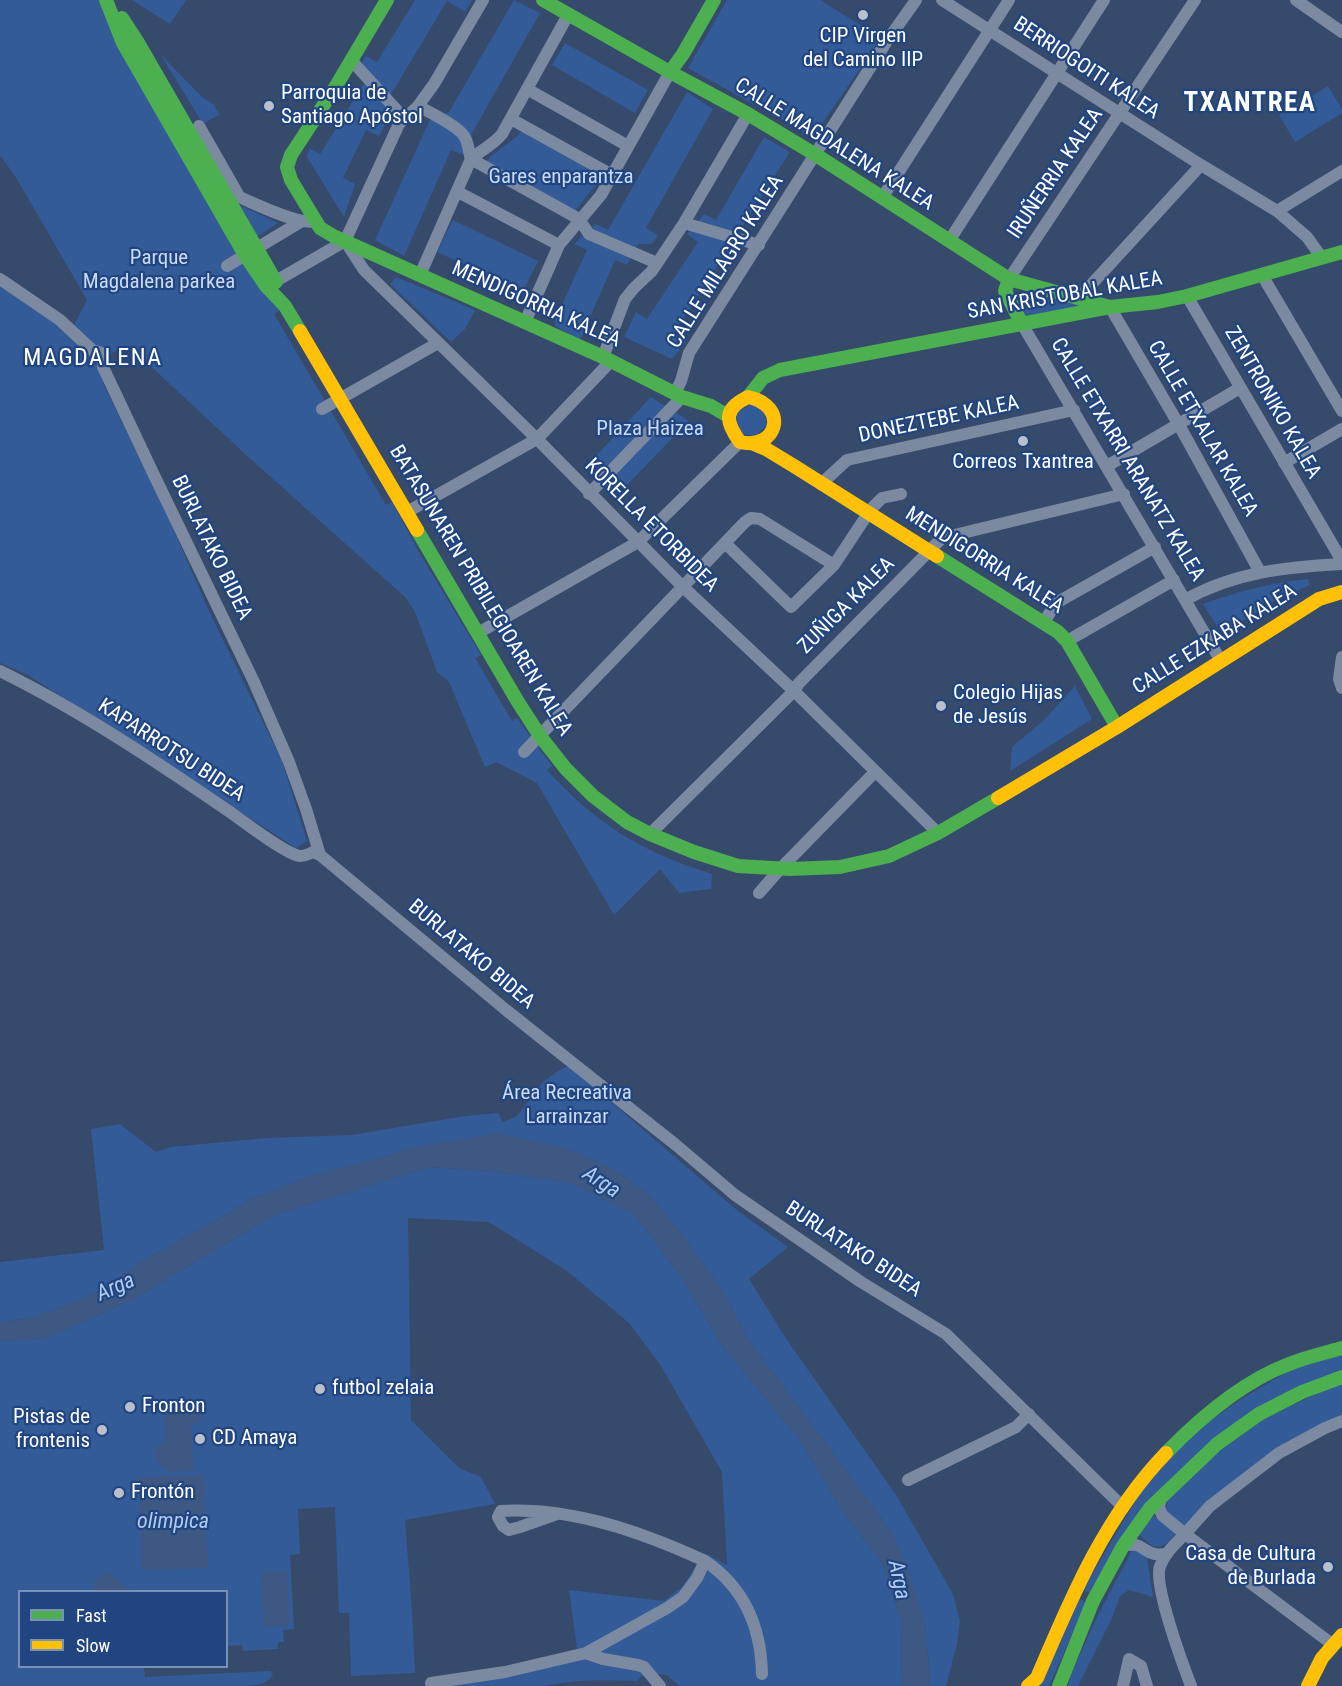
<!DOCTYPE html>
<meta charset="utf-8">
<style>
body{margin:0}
#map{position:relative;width:1342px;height:1686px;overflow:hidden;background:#364a6b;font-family:"Roboto Condensed",sans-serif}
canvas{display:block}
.legend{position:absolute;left:18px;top:1590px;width:210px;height:78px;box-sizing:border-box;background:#204581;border:2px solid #798fb3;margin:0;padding:8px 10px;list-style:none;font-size:18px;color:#fff}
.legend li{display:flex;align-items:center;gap:12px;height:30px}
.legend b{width:30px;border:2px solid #798fb3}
</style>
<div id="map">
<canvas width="1342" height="1686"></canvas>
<ul class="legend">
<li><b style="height:8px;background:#4caf50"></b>Fast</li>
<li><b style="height:8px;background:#ffc107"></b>Slow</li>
</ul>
</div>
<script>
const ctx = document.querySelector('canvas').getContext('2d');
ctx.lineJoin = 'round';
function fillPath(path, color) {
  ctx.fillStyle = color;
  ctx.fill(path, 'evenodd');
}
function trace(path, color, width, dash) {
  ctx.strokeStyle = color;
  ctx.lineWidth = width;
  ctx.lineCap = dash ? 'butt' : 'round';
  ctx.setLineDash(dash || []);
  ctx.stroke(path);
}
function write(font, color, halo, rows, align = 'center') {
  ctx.font = font + ' "Roboto Condensed",sans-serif';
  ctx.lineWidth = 4.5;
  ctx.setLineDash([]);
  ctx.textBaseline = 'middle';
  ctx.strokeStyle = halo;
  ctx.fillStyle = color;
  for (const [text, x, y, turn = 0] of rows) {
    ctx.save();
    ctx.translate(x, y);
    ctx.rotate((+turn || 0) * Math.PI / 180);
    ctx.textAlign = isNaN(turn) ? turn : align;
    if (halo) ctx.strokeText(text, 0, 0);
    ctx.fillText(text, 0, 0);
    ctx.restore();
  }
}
fillPath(new Path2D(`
 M0,0H106L281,310L274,314L386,505L392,502L420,554L481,655L475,658L512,721L517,718L552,766L547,770C597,825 642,852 712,874L711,889L679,893L660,869L614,915L537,783L496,762L485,767L449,682L437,672L415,612L405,597L245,454L128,345C103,357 104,355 103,383L168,517L208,609L282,761L307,841L296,848L28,675L0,663V279L72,329L87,300L17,179L0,155Z
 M132,0H186L170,24Z
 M415,0H472L465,12L447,1L390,96C392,114 388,120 379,136L366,130L343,178L355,184L344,217L307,157L309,148L320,154L363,85L372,75L362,63L366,56L377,62Z
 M514,0L540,13L471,135L463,155L451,150L404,256L375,240L430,120L449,112Z
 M727,0H820L881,38L813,137L688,68Z
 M565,43L648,90L635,113L552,65Z
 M161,55L202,97L216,106L215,108L220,114L203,124Z
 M1328,86L1342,109V113L1295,142L1279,115Z
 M687,92L713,109L646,228L658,235L652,244H638L627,265L615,260L580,340L555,326V320L587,250L574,244L596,224L608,230Z
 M523,130L602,173L595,186L573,213L484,163C496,151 511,143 523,130Z
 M764,137L790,152L674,333L686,341L672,359L624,337L636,312L647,319L698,242L687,234L704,214L716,220Z
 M235,203L278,223L255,238Z
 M453,220L538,261L523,291L437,252Z
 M396,277L475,310L465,329L451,342L390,284Z
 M1021,292L1081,306L1026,316L1016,295Z
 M651,397L689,421L623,489L594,458Z
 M751,404L764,410L767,425L755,436L744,434L740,431L736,416L738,412Z
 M1308,579L1310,585L1274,601L1222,634L1203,604C1240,591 1269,583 1308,579Z
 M1075,686L1092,719L1010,771L1012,747L1044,720Z
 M569,1066L738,1211L788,1247L749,1279L785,1337L896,1495L953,1594L960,1621L957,1644L946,1686H929L930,1677L925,1625L893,1534L748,1339L721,1288L675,1226L645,1191L608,1166L565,1148H408L377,1159L307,1177L283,1187L253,1198L215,1221L144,1260L93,1295L32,1318L0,1322V1262L104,1250L91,1129L120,1124L156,1152L171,1147L267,1138L352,1135L465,1116L498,1113L503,1122L517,1116L543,1082L561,1069Z
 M430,1167L490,1171L571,1183L635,1215L681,1277L725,1350L797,1436L845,1515L883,1564L901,1621L902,1686H679L667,1675L644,1673L637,1681C606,1680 575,1679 545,1686H424L431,1683L578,1656L569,1590L664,1601L683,1586L704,1553L727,1565L722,1472L661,1366L629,1323L567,1271L489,1222L408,1218L411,1420L459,1468L481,1477L495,1504L405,1520L412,1611L415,1673L351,1676L349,1613H339L335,1507L298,1509L300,1554L290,1555L294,1629L283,1630L284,1642H278V1649L243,1651L242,1645L227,1646L226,1592H20V1666L144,1667L145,1677L270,1671L273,1674C268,1685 256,1685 246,1686H0V1341L47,1338L136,1298L203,1257L277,1214Z
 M1342,1352V1369L1211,1441L1089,1593L1083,1589L1146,1483L1202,1426L1246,1396L1291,1370Z
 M1342,1382V1417L1329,1421L1265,1456L1227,1487L1184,1527L1166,1514L1167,1499L1194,1471L1261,1420Z
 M1154,1516L1177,1532L1167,1543L1160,1547L1152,1546L1137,1533Z
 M1141,1548L1147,1558L1153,1597L1129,1590L1120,1596L1112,1618L1078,1686H1068L1071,1675L1095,1621L1128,1558L1132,1550Z
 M1078,1598L1086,1603L1049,1686H1038Z`), '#335b98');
fillPath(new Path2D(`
 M498,1133L565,1148L608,1166L645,1191L675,1226L721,1288L748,1339L893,1534L910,1575L925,1625L930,1677L929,1686H902L901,1621L883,1564L845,1515L797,1436L725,1350L681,1277L635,1215L571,1183L490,1171L430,1167L277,1214L203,1257L136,1298L47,1338L0,1341V1322L32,1318L93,1295L144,1260L215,1221L253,1198L283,1187L307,1177L377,1159L408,1148Z
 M190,1399C208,1402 208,1422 191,1426L194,1470L170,1472L159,1465L155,1457L157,1447L165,1440L162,1400Z
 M204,1475L208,1568L142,1570L138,1477Z
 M287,1571L289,1626L264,1627L261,1572Z
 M109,1573L131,1591H94V1582L101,1574Z`), '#3d5983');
trace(new Path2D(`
 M942,0L1201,165L1277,211L1307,237L1322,258
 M1296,0L1342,32
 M351,60L404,118
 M527,89L628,146
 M418,106C429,112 458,126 464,136C469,143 468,151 471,159L579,219L589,234L657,263
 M511,119L612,175
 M199,126L239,196
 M222,189C240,197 299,227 316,221
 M458,192L559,245
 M882,198L1009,0
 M1277,211L1342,171
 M684,223L759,245
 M345,241L399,124L418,106L434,84L483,0
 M949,241L1104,0
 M347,244L364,270L537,439L682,586L794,691L938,833
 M227,266L302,221
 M420,275L471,159C481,150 493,145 502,134L568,15
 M1262,275L1342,411
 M0,279L60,320L92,350L104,354L103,367L153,473L254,682L289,762L306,809L320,855L506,1010L676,1145L735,1195L861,1282L946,1334L1122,1506
 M1009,279L1195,0
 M276,281L345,241
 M1187,296L1342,561
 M1079,298L1201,165
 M1110,307L1179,425L1260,572
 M525,322L559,245L601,195L670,72
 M1022,324L1221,661
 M603,357L625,299L634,288L652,271L684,223L748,114
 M675,393L681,381L689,353L887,41L916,0
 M322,409L438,343
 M1284,463L1342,429
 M1107,466L1240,388
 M821,484L847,460L1074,410
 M589,494L682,397
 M407,512L537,439L611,361
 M725,543L791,607L834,565L871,509L882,498L901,494
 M1185,600C1234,572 1287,567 1342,564
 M1044,622L1056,603L1155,547
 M478,633L638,542L740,442
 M1067,641L1174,580
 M1342,657L1339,679L1342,688
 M0,671C79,710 154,760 227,810C242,820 285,854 300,856C305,856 309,854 313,852L320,855
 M524,752L745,522L751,518L760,519L834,565
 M650,834L794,691L799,683L942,538L1124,494
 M759,893L781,868L875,772
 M908,1480L1016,1427L1029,1414
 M1161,1497L1159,1507L1162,1515L1185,1534L1210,1506L1279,1453L1325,1428L1342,1421
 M1123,1546C1143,1541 1140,1551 1155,1554C1159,1555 1162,1554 1165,1554
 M705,1561C745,1588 761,1627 762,1674
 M586,1653L603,1659L638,1665L644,1667L660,1686
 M431,1683L505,1672L586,1653L667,1608L683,1597L697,1578L705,1561C642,1532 572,1507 501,1511L498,1517L503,1526L509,1530L520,1527L557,1514
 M1123,1686L1129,1659L1141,1666L1147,1686
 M1191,1686C1183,1665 1153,1584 1160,1566C1165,1553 1175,1544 1185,1534L1332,1644`), '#7c8aa1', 12);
trace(new Path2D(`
 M106,0L123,43L245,255L266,286L285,306L300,331
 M387,0L336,86L291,155L287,167L291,180L320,228L335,237L603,357L682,397L711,406L728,416
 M543,0L670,72L748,114L816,155L1009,279L1110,307
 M122,18L137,41L276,282
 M670,72L683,54L714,0
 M1009,279L1005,291L1022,324
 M748,397L763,378L780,370L1110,307L1158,302L1187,296L1342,252
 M417,530L518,702L540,736L566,769L593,796L627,822L650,834L694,852L738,866L790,869L840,867L889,856L938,833L998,798
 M937,556L1058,632L1067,641L1117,727
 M1166,1453C1199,1419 1244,1381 1289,1364C1306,1357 1324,1353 1342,1348
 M1059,1686L1093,1601L1123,1546L1150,1508L1217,1444L1259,1414L1302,1392L1342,1377`), '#4caf50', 14);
trace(new Path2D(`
 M300,331L417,530
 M748,397C790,406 777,451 740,442C725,421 723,409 748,397Z
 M754,444L766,449L794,466L937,556
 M998,798L1117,727L1319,599L1342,592
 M1028,1686L1037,1678C1071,1598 1105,1516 1166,1453
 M1308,1686L1322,1658L1342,1635`), '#ffc107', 14);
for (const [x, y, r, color] of [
 [863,15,6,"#b9c0cb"],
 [269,106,6,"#b9c0cb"],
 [1023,441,6,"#b9c0cb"],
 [941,706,6,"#b9c0cb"],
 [320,1389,6,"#b9c0cb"],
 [130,1407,6,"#b9c0cb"],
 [102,1430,6,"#b9c0cb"],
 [200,1439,6,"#b9c0cb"],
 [119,1493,6,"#b9c0cb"],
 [1328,1567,6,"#b9c0cb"]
]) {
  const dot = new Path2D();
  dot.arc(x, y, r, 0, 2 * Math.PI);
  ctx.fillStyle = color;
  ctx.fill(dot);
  trace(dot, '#204581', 2);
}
write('21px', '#fff', '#204581', [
 ["CIP Virgen",863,37,"center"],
 ["del Camino IIP",863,61,"center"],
 ["Parroquia de",281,94],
 ["Santiago Apóstol",281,118],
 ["Correos Txantrea",1023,463,"center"],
 ["Colegio Hijas",953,694],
 ["de Jesús",953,718],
 ["futbol zelaia",332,1389],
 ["Fronton",142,1407],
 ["Pistas de",90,1418,"right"],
 ["frontenis",90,1442,"right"],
 ["CD Amaya",212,1439],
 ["Frontón",131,1493],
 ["Casa de Cultura",1316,1555,"right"],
 ["de Burlada",1316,1579,"right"]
], 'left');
write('21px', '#fff', '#204581', [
 ["BERRIOGOITI KALEA",1086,69,33],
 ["CALLE MAGDALENA KALEA",834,145,32],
 ["IRUÑERRIA KALEA",1056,174,-56],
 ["CALLE MILAGRO KALEA",726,262,-58],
 ["SAN KRISTOBAL KALEA",1065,296,-10],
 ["MENDIGORRIA KALEA",536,305,24],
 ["ZENTRONIKO KALEA",1272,403,60],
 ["DONEZTEBE KALEA",939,420,-12],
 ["CALLE ETXALAR KALEA",1202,429,60],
 ["CALLE ETXARRI ARANATZ KALEA",1127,460,59],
 ["KORELLA ETORBIDEA",651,526,45],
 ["BURLATAKO BIDEA",211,548,64],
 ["MENDIGORRIA KALEA",984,561,32],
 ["BATASUNAREN PRIBILEGIOAREN KALEA",480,591,59],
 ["ZUÑIGA KALEA",847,606,-45],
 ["CALLE EZKABA KALEA",1215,640,-32],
 ["KAPARROTSU BIDEA",171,751,33],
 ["BURLATAKO BIDEA",471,955,40],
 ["BURLATAKO BIDEA",853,1250,33]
]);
write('21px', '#c9dbf6', '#204581', [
 ["Gares enparantza",561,178],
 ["Parque",159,259],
 ["Magdalena parkea",159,283],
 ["Plaza Haizea",650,430],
 ["Área Recreativa",567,1094],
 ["Larrainzar",567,1118]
]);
write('italic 22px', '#b1caf0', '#204581', [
 ["Arga",601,1183,33],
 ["Arga",116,1288,-24],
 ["olimpica",173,1522],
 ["Arga",898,1580,78]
]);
ctx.letterSpacing = '1.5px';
write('24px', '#fff', '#204581', [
 ["MAGDALENA",93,359]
]);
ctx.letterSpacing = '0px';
ctx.letterSpacing = '1.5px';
write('bold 27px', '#fff', '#204581', [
 ["TXANTREA",1250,104]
]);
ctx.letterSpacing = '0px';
</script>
